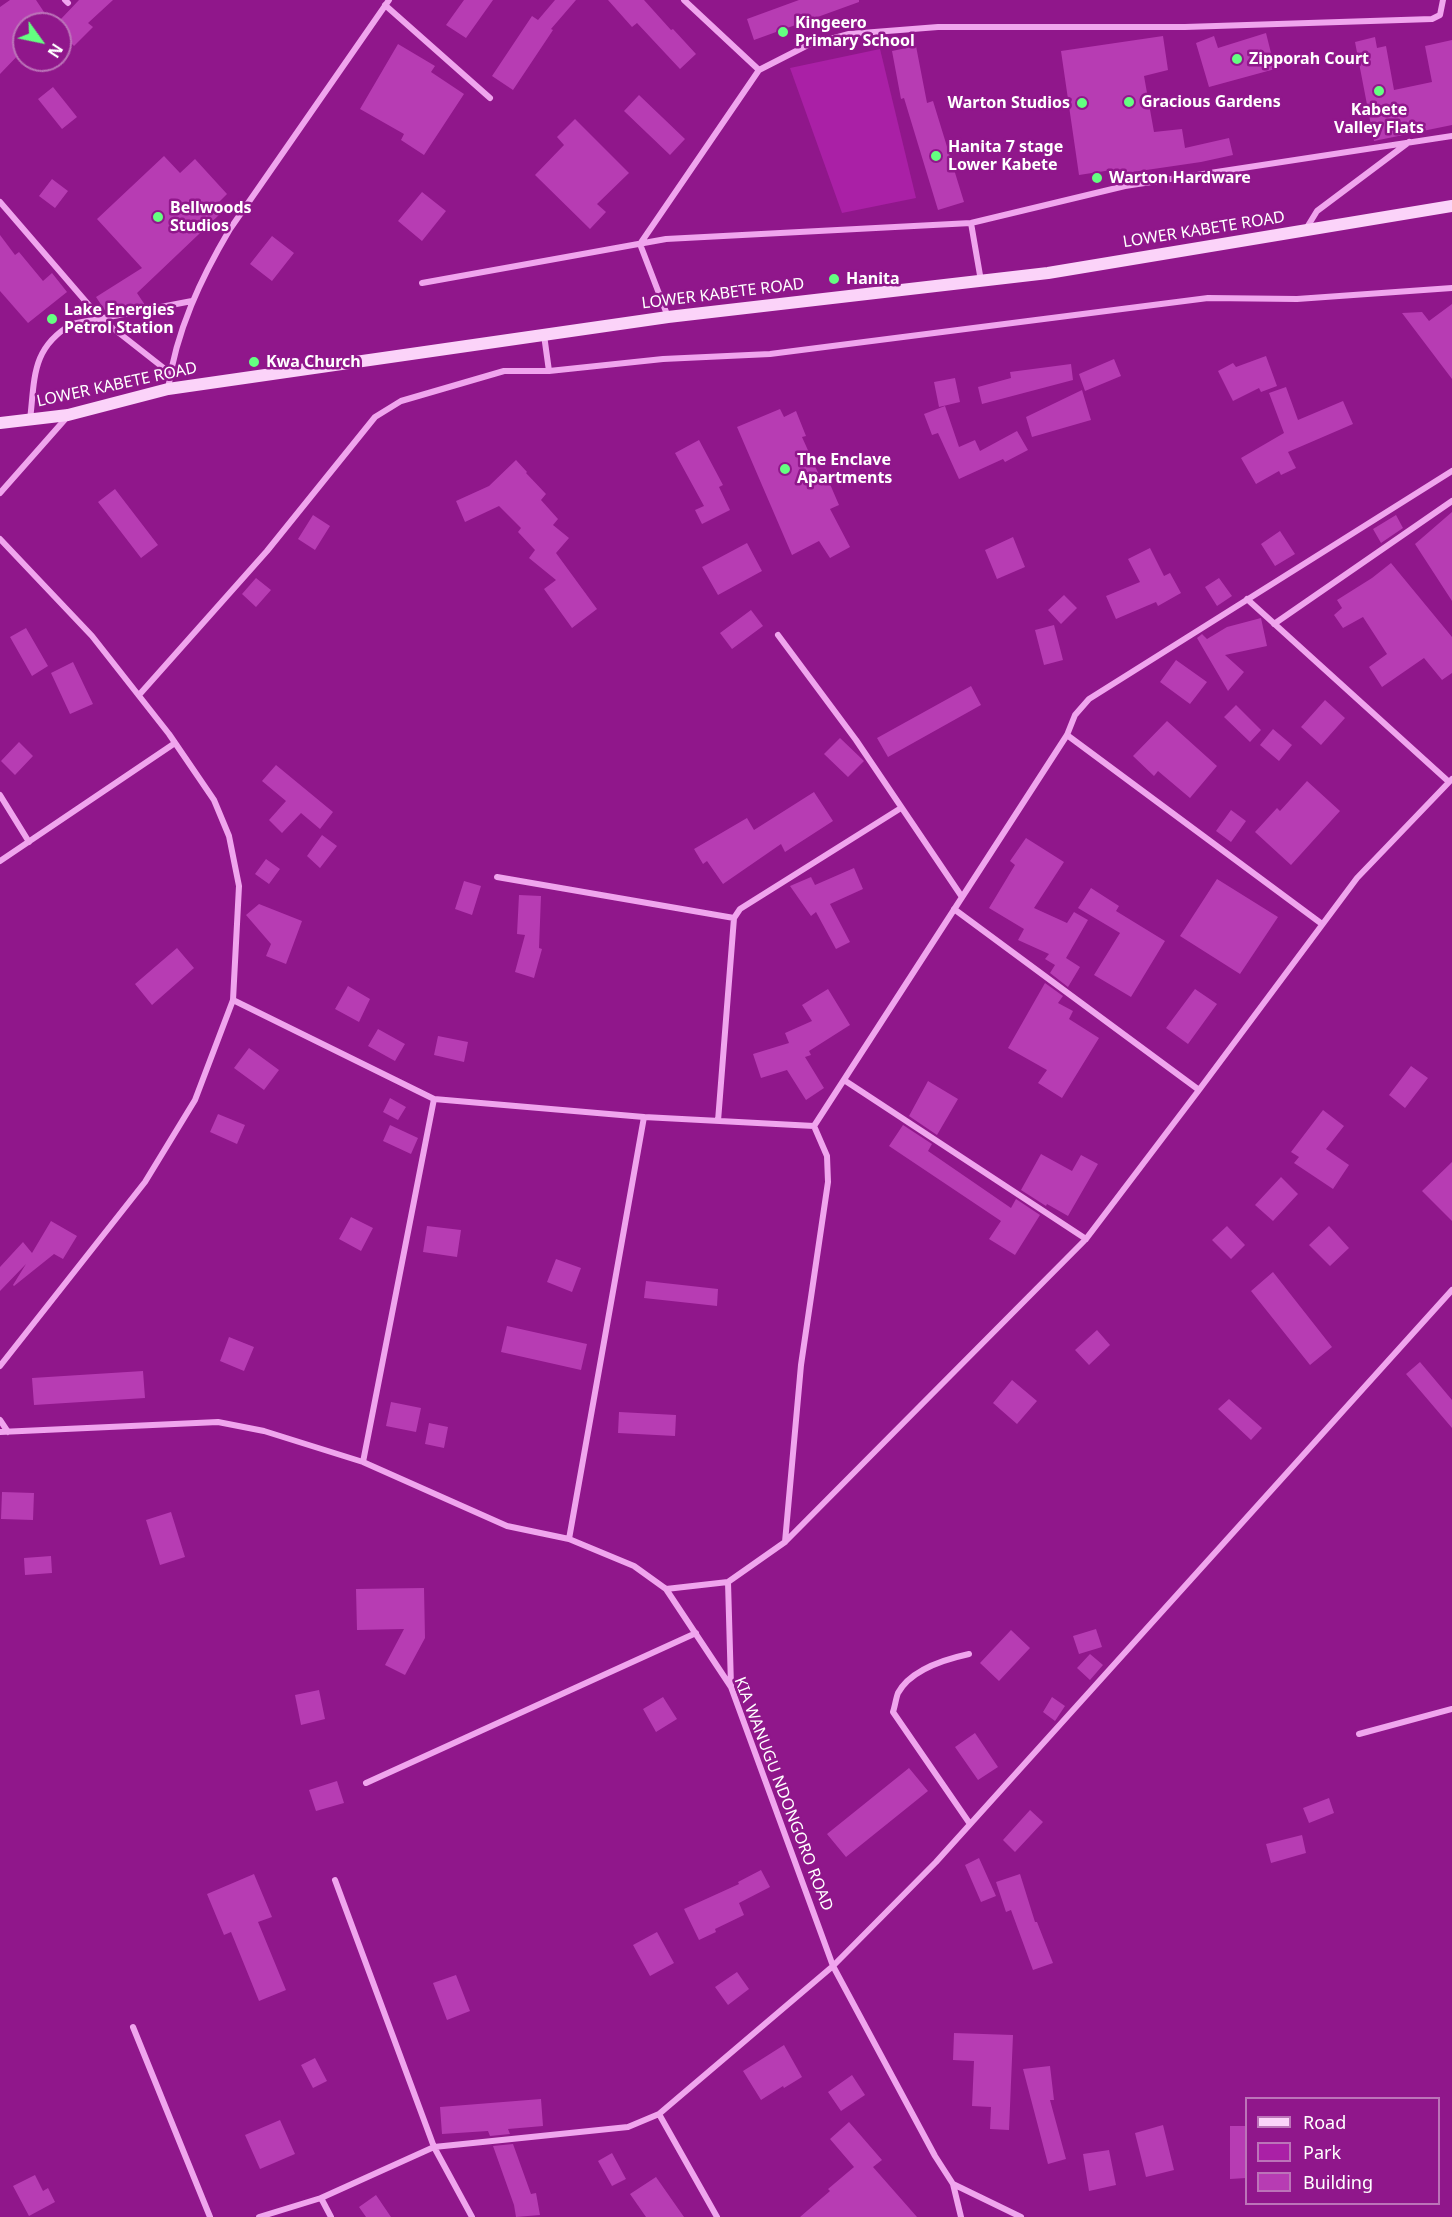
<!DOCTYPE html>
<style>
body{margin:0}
#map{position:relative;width:1452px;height:2217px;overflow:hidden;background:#90178b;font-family:"Noto Sans",sans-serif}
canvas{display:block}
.legend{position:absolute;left:1245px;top:2097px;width:195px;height:108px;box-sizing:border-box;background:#90178b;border:2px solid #bc74b9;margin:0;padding:8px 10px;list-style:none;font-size:18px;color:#fff}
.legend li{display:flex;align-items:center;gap:12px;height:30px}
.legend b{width:30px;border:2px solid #bc74b9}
.north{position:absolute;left:12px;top:12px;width:60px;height:60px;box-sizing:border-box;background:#90178b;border:2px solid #bc74b9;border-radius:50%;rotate:123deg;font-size:16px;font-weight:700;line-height:24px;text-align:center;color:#fff}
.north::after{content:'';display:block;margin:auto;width:21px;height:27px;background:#64ff81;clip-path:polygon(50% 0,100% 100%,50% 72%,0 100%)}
</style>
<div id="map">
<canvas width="1452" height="2217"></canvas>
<ul class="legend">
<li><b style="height:8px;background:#fbd3f9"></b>Road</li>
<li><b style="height:16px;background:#aa20a6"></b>Park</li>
<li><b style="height:16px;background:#b73cb3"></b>Building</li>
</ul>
<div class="north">N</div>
</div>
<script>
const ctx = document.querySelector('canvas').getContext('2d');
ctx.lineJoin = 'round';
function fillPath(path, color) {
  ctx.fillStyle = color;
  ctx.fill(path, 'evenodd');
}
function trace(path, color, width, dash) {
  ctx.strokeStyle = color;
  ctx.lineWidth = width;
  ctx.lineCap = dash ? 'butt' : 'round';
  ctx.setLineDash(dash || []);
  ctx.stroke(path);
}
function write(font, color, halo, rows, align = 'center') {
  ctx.font = font + ' "Noto Sans",sans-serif';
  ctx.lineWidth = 5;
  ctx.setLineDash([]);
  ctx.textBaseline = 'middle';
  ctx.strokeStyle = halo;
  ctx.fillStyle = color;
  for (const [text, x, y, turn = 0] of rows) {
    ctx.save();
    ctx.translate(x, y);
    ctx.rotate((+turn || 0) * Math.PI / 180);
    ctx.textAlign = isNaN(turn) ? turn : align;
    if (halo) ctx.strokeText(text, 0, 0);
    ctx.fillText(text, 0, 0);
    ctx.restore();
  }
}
fillPath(new Path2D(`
 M880,49L916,198L842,213L790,68Z`), '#aa20a6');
fillPath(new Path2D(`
 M10,0H36L52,24H24V49L0,74V7Z
 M79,0H113L88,23L93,27L74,46L72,44L60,59V20Z
 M464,0H493L466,38L446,25Z
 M555,0H576L551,29L553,30L513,90L492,76L532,16L538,20Z
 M608,0H644L671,30L673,29L696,54L680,69L637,23L632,27Z
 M799,0H859V2L754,40L747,19Z
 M1266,33L1275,69L1209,87L1196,43L1214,36L1218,48Z
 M1163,36L1168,70L1144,76L1154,132L1182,129L1185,148L1229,138L1233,155L1201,162L1119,174L1118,169L1079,175L1061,51Z
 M1375,37L1377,48L1386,46L1394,90L1432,82L1425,46L1452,40V125L1374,141L1355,42Z
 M398,44L435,66L431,72L464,94L424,155L401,140L404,134L360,109Z
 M916,46L927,103L933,101L964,202L938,210L904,98L901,99L892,51Z
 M53,87L77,117L62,129L38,99Z
 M639,95L685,139L670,155L624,111Z
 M575,119L629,173L597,204L606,212L590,229L535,175L564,145L557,137Z
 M164,156L180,173L195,159L227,194L213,208L219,215L137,293L145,305L106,312L96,297L142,268L97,219Z
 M52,179L68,191L55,208L39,196Z
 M422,192L446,211L422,241L398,221Z
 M0,235L15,255L19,252L43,281L52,273L67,292L28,323L0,291Z
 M272,236L294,253L272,281L250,264Z
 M1452,304V379L1402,313L1422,312L1429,321Z
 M1266,356L1277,386L1261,392L1259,388L1233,401L1218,371L1233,363L1236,367Z
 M1114,359L1121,376L1085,391L1079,374Z
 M1071,364L1073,380L982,404L978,387L1011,378L1010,372Z
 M955,378L960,402L939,407L934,382Z
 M1286,387L1298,420L1343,401L1353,424L1288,452L1296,468L1281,475L1279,471L1256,484L1241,458L1284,433L1269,393Z
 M1082,390L1091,420L1032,437L1026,417Z
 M945,406L959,447L975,440L980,451L1017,431L1028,450L1005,462L1003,459L959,479L938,433L932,435L924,414Z
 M780,409L784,417L796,411L806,436L802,437L820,477L826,475L839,505L830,509L850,547L830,558L819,541L792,555L737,427Z
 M699,440L723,485L719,487L730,510L702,524L695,510L704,506L675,453Z
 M516,460L527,472L526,473L546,494L541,500L558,519L553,525L569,538L556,553L597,609L572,628L544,589L556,580L529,558L535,550L518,532L521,528L499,506L465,522L456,501L489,486Z
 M115,489L158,545L141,558L98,502Z
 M1452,512V601L1415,544Z
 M313,515L330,526L315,550L298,539Z
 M1396,515L1403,528L1381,543L1373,529Z
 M1280,531L1295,554L1275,566L1261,544Z
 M1013,537L1025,567L997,579L985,550Z
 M747,543L762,571L718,595L702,567Z
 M1150,548L1164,576L1170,573L1181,593L1158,606L1156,602L1116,619L1106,596L1140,582L1128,559Z
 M1391,563L1452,637V673L1442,680L1424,658L1382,687L1369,667L1387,654L1363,617L1343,628L1334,615L1342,608L1337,600L1372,578Z
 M256,578L271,590L256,607L242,594Z
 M1219,578L1232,596L1217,606L1205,587Z
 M1064,595L1077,608L1061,624L1048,610Z
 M751,610L763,626L732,649L720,633Z
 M1261,618L1267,646L1225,655L1244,672L1228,691L1197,638L1202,634L1207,639L1227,627Z
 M1054,625L1063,660L1044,665L1035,630Z
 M26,628L48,666L32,676L10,637Z
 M1176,660L1207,682L1190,704L1160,682Z
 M73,662L93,704L70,714L51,673Z
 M971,686L981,705L888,757L877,738Z
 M1325,700L1345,718L1321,745L1301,727Z
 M1236,705L1261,730L1250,742L1224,717Z
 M1167,721L1217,766L1190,798L1158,771L1154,776L1133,756Z
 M1273,729L1292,745L1279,761L1260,745Z
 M840,738L864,761L848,777L824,754Z
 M19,742L33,756L15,775L1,761Z
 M276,765L333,812L320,829L301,813L282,833L269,820L286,801L262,781Z
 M1307,781L1340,811L1291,865L1255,832L1277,808L1280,811Z
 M814,792L833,821L785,852L781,844L723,884L707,861L703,864L694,849L747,818L754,830Z
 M1231,810L1246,821L1231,842L1216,831Z
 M322,835L337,846L320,868L307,856Z
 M1026,838L1064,862L1034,908L1067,923L1074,912L1088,920L1066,958L1080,967L1068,987L1050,973L1055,965L1045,959L1049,954L1018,940L1024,929L989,908L1015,865L1010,861Z
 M266,859L280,869L269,884L255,874Z
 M854,868L863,889L830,904L850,942L836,949L816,912L811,916L790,886L811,877L815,885Z
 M1217,879L1278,917L1240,974L1180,936Z
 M464,881L481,886L472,915L455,909Z
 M1091,888L1119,906L1116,911L1165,941L1131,997L1094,975L1120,933L1078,908Z
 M519,895L541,896L539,948L542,949L534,978L515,972L525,935L517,934Z
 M259,904L302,921L286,964L266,956L271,944L246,915Z
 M177,948L194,968L152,1005L135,984Z
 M1045,983L1063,996L1058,1003L1073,1011L1069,1019L1099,1038L1062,1098L1038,1083L1047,1070L1008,1048Z
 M348,986L370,999L359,1022L335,1009Z
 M828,989L850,1025L809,1051L811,1055L805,1057L824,1088L806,1100L787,1070L761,1078L753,1054L789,1043L785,1033L812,1021L802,1005Z
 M1195,989L1217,1004L1188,1044L1166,1028Z
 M378,1029L405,1044L395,1061L368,1046Z
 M438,1036L468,1042L464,1062L434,1055Z
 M249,1048L279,1070L264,1090L234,1068Z
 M1411,1066L1428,1078L1405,1108L1389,1095Z
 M928,1081L958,1099L937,1135L909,1116Z
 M390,1098L406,1107L398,1120L383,1112Z
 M1323,1110L1344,1126L1326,1149L1349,1165L1333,1189L1294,1163L1299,1157L1291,1152Z
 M218,1114L245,1125L237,1144L210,1132Z
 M390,1125L418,1138L411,1154L383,1141Z
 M903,1125L932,1144L928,1151L1011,1208L1016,1199L1040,1215L1015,1255L989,1239L1001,1221L889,1146Z
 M1041,1154L1072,1171L1081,1155L1098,1164L1068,1216L1047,1204L1046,1206L1021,1190Z
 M1452,1162V1221L1422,1191Z
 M1281,1177L1298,1194L1273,1221L1255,1205Z
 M351,1217L373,1228L361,1251L339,1239Z
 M51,1221L77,1236L63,1259L54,1254L14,1286L13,1285L26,1264L0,1291V1267L23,1242L32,1253Z
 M427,1226L461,1230L457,1257L423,1252Z
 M1227,1226L1245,1245L1231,1259L1212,1240Z
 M1329,1226L1349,1248L1330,1266L1309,1245Z
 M556,1259L581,1268L572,1292L547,1282Z
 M1273,1272L1332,1347L1310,1365L1251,1291Z
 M646,1281L718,1289L717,1306L644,1298Z
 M507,1326L587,1344L581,1370L501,1352Z
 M1097,1330L1110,1345L1089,1365L1075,1350Z
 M229,1337L254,1347L244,1371L220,1361Z
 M1420,1362L1452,1400V1428L1406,1374Z
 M143,1371L145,1398L34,1405L32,1378Z
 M1012,1380L1037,1401L1017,1424L993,1403Z
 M1229,1399L1262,1428L1251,1440L1218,1409Z
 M391,1402L421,1408L416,1432L386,1426Z
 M619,1412L676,1415L675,1436L618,1433Z
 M429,1423L448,1427L444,1448L425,1444Z
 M2,1492L34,1493L33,1520L1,1519Z
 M171,1512L185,1557L160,1565L146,1520Z
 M51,1556L52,1573L25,1575L24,1558Z
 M424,1588L425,1638L405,1675L385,1665L404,1629L357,1630L356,1589Z
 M1096,1629L1102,1647L1079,1654L1073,1636Z
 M1011,1630L1030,1648L999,1681L980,1663Z
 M1090,1654L1103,1665L1090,1680L1077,1668Z
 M319,1690L325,1719L301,1725L295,1695Z
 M663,1697L677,1719L656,1732L643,1709Z
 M1052,1697L1065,1706L1055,1721L1043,1712Z
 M975,1733L998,1767L978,1780L955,1747Z
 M909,1768L928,1791L846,1857L827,1834Z
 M337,1781L344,1803L316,1811L309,1790Z
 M1329,1798L1334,1813L1309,1823L1303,1808Z
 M1030,1810L1043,1822L1015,1852L1003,1840Z
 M1302,1835L1306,1853L1271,1863L1266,1844Z
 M979,1858L996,1896L981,1902L965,1865Z
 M761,1870L770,1887L739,1903L744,1915L715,1929L716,1932L699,1940L684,1909L739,1884L738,1882Z
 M254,1874L272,1917L258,1922L286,1990L259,2001L231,1932L224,1935L207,1894Z
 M1020,1874L1035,1922H1037L1053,1963L1033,1970L1011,1910L1006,1912L996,1882Z
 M657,1932L674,1963L650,1976L633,1945Z
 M737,1972L749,1989L728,2005L715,1987Z
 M456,1975L470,2011L447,2020L433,1983Z
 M954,2033L1013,2035L1009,2130L990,2129L991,2107L972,2106L974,2061L953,2060Z
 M784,2045L802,2077L784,2088L783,2086L761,2100L743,2071Z
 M315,2058L327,2081L313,2088L301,2065Z
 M1050,2066L1054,2100H1050L1066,2159L1048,2164L1023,2069Z
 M852,2075L865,2095L841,2111L828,2092Z
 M541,2099L543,2126L508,2129L510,2134L490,2136L488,2131L442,2134L440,2107Z
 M280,2120L295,2154L260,2169L245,2135Z
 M849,2122L882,2160L873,2167L917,2217H800L830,2191L828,2189L854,2167L830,2139Z
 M1163,2125L1174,2170L1146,2177L1135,2133Z
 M1230,2126H1246V2178L1230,2179Z
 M513,2144L531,2194L536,2193L540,2215L516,2217L514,2205L493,2146Z
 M1109,2150L1116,2185L1089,2191L1083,2154Z
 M612,2153L626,2179L612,2186L598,2161Z
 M35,2175L43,2191L48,2188L55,2202L29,2216L13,2186Z
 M656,2177L684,2217H646L630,2194Z
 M376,2195L391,2217H366L359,2207Z`), '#b73cb3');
trace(new Path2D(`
 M65,0L68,3
 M385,5L490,98
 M759,70L808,45L849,34L938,27H1185L1432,19L1440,15L1443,0
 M0,202L100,318L170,373
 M971,223L981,281
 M1306,229L1317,211L1409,142
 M422,283L666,239L971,223L1125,186L1452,136
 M668,317L640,244L759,70L684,0
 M549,371L663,359L770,354L1208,298L1297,299L1452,288
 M168,389C176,331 201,278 230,229L389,0
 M30,420C35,378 31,348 72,324L192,301
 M0,493L68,416
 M0,539L92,636L169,734L214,800L229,836L239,886L233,1000L195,1100L145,1182L0,1366
 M1247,599L1449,782
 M1274,624L1452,501
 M778,635L856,740L962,897
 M139,695L267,551L375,417L401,401L504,371H549L544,335
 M1067,735L1322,924
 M0,795L29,842
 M0,861L175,743
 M497,877L734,918
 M954,909L1199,1090
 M233,1000L434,1099L644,1117L814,1126L1067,735L1075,715L1089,699L1452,471
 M844,1080L1086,1239
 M718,1121L734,918L740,909L901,808
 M0,1420L8,1432
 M0,1432L218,1422L264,1431L363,1462L507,1526L569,1539L634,1566L666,1589L731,1687L833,1966L935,2156L953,2184L1021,2217
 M363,1462L434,1099
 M569,1539L644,1117
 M785,1542L801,1365L828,1182L827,1156L814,1126
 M666,1589L728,1582
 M969,1654C946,1659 911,1669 898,1693C896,1698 895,1706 893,1712L970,1824
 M731,1686L728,1582L785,1542L1086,1239L1199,1090L1357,878L1452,779
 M1359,1734L1452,1709
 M366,1783L696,1633
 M335,1880L434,2147L472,2217
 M133,2027L210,2217
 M659,2114L717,2217
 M953,2184L961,2217
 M321,2198L331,2217
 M259,2217L321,2198L434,2147L628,2127L659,2114L833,1966L936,1862L1452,1290`), '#f0a5ee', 6);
trace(new Path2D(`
 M0,423L68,415L168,389L668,317L1048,273L1452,206`), '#fbd3f9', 12);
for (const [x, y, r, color] of [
 [783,32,6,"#64ff81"],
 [1237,59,6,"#64ff81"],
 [1379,91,6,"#64ff81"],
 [1129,102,6,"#64ff81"],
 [1082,103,6,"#64ff81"],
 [936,156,6,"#64ff81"],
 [1097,178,6,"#64ff81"],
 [158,217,6,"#64ff81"],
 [834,279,6,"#64ff81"],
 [52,319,6,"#64ff81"],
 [254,362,6,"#64ff81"],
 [785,469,6,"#64ff81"]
]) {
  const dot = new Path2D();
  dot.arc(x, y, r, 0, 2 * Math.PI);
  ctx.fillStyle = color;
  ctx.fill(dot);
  trace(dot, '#90178b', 2);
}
write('bold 16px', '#fff', '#90178b', [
 ["Kingeero",795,23],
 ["Primary School",795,41],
 ["Zipporah Court",1249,59],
 ["Gracious Gardens",1141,102],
 ["Warton Studios",1070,103,"right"],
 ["Kabete",1379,110,"center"],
 ["Valley Flats",1379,128,"center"],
 ["Hanita 7 stage",948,147],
 ["Lower Kabete",948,165],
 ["Warton Hardware",1109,178],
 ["Bellwoods",170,208],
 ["Studios",170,226],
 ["Hanita",846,279],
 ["Lake Energies",64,310],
 ["Petrol Station",64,328],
 ["Kwa Church",266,362],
 ["The Enclave",797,460],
 ["Apartments",797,478]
], 'left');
write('16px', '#fff', '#90178b', [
 ["LOWER KABETE ROAD",1204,230,-9],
 ["LOWER KABETE ROAD",723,294,-7],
 ["LOWER KABETE ROAD",117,385,-12],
 ["KIA WANUGU NDONGORO ROAD",783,1794,69]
]);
</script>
